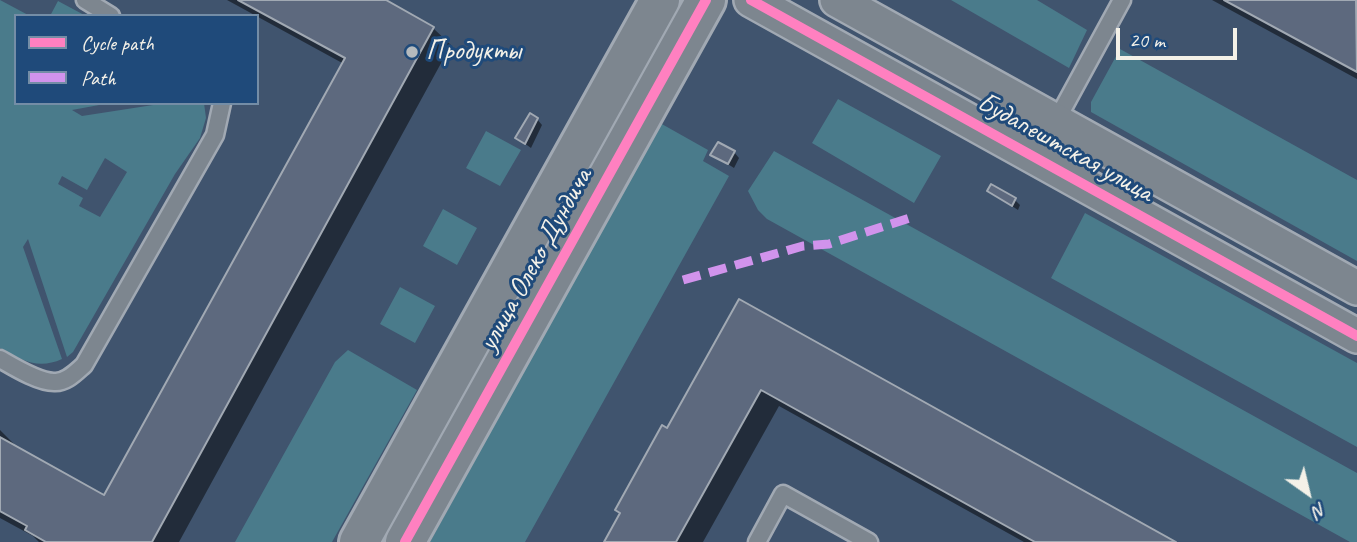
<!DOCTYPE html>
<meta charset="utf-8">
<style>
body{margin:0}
#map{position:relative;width:1357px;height:542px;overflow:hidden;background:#40546e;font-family:Caveat,sans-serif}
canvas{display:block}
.legend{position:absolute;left:14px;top:14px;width:245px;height:91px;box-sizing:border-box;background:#1f4a7a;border:2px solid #748da6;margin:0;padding:9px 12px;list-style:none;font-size:21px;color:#f4f1e8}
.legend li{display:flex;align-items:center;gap:14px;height:35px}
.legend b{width:35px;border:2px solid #748da6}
.north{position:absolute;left:1273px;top:458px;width:70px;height:70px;-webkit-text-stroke:5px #1f4a7a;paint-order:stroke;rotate:146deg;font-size:19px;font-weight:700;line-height:28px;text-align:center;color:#f4f1e8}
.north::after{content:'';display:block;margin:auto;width:24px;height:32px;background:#f4f1e8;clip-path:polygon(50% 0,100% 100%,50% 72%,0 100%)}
.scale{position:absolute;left:1116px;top:28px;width:121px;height:32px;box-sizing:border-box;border:4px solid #f4f1e8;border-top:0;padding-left:9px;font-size:21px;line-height:24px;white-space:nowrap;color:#f4f1e8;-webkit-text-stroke:5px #1f4a7a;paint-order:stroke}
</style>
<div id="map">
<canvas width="1357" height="542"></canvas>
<ul class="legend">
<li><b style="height:9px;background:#ff80c0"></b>Cycle path</li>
<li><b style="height:9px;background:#d193ec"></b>Path</li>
</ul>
<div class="north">N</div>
<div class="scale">20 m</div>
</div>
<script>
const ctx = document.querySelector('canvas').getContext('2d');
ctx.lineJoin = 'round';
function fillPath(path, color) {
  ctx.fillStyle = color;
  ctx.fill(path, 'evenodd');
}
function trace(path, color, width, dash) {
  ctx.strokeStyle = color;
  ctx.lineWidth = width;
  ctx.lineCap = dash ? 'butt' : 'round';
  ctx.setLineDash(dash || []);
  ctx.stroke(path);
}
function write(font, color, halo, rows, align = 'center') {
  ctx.font = font + ' Caveat,sans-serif';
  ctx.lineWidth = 6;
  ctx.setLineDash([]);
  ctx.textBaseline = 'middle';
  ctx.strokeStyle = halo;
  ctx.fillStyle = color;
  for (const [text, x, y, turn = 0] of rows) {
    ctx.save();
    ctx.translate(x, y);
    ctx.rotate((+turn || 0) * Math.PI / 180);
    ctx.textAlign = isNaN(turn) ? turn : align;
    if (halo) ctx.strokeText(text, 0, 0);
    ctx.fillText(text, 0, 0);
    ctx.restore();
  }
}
fillPath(new Path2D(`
 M0,0L30,16H16V103H110L72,110L82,116L166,103H204L206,118L200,138L175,174L73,352L67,357L28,239L23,247L62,359C38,370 21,360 0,348ZM105,158L127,172L100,217L79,206L83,198L58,184L62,176L87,190Z
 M951,0H1037L1087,30L1069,68Z
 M58,1L86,16H50Z
 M1120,49L1357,180V261L1091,112V102Z
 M838,99L941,156L914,203L812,143Z
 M660,123L708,150L703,161L729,176L525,542H430Z
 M486,131L521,150L500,186L466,168Z
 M774,151L1357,473V542H1350L767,219L758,210L748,191Z
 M443,209L477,228L457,265L423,246Z
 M1085,213L1357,363V447L1051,278Z
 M400,287L435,306L415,343L380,324Z
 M348,350L417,390L332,542H235L335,362Z`), '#4a7b8b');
fillPath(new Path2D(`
 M227,0H382L433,28L451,45L179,542H39L33,536L0,518V430L14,444L12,446L105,497L344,64Z
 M1212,0H1353L1357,2V79Z
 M537,119L542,125L531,148L517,138Z
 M734,152L739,158L734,168L712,154Z
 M989,191L1015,200L1020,205L1018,210Z
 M740,302L1172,542H1024L779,406L703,542H606L621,514L617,510L668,430Z`), '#0007');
const building = new Path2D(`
 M238,0H386L434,27L152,542H46L25,530L27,526L0,511V437L104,495L345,58Z
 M1224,0H1356L1357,72Z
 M530,113L538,118L525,144L515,138Z
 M718,142L735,151L728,164L710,155Z
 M991,184L1016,198L1012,206L987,191Z
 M739,299L1176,542H1035L761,390L676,542H604L620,513L615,510L662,425L667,428Z`);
fillPath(building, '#5d697e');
trace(building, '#a1a9b3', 2);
const service = new Path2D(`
 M85,0L111,16
 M1036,158L1122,0
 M0,359C14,367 38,382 54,382C66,383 76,372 84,365L215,135L222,103
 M757,542L783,494L869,542`);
const minor = new Path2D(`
 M751,0L1357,336
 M837,0L1357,288`);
const tertiary = new Path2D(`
 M359,542L660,0
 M405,542L706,0`);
trace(service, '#a1a9b3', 21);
trace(minor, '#a1a9b3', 38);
trace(tertiary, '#a1a9b3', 44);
trace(service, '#7d868f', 16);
trace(minor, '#7d868f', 33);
trace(tertiary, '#7d868f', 38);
trace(new Path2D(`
 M683,280L803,246L829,244L916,216`), '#d193ec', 9, [18, 9]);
trace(new Path2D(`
 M751,0L1357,336
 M405,542L706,0`), '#ff80c0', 10);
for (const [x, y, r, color] of [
 [412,52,7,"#b5babd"]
]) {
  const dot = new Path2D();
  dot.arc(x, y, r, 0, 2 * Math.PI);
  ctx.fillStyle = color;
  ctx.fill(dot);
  trace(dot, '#1f4a7a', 2.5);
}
write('28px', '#f4f1e8', '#1f4a7a', [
 ["Продукты",426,52]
], 'left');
write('28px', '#f4f1e8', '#1f4a7a', [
 ["Будапештская улица",1065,148,29],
 ["улица Олеко Дундича",536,260,-61]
]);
</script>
